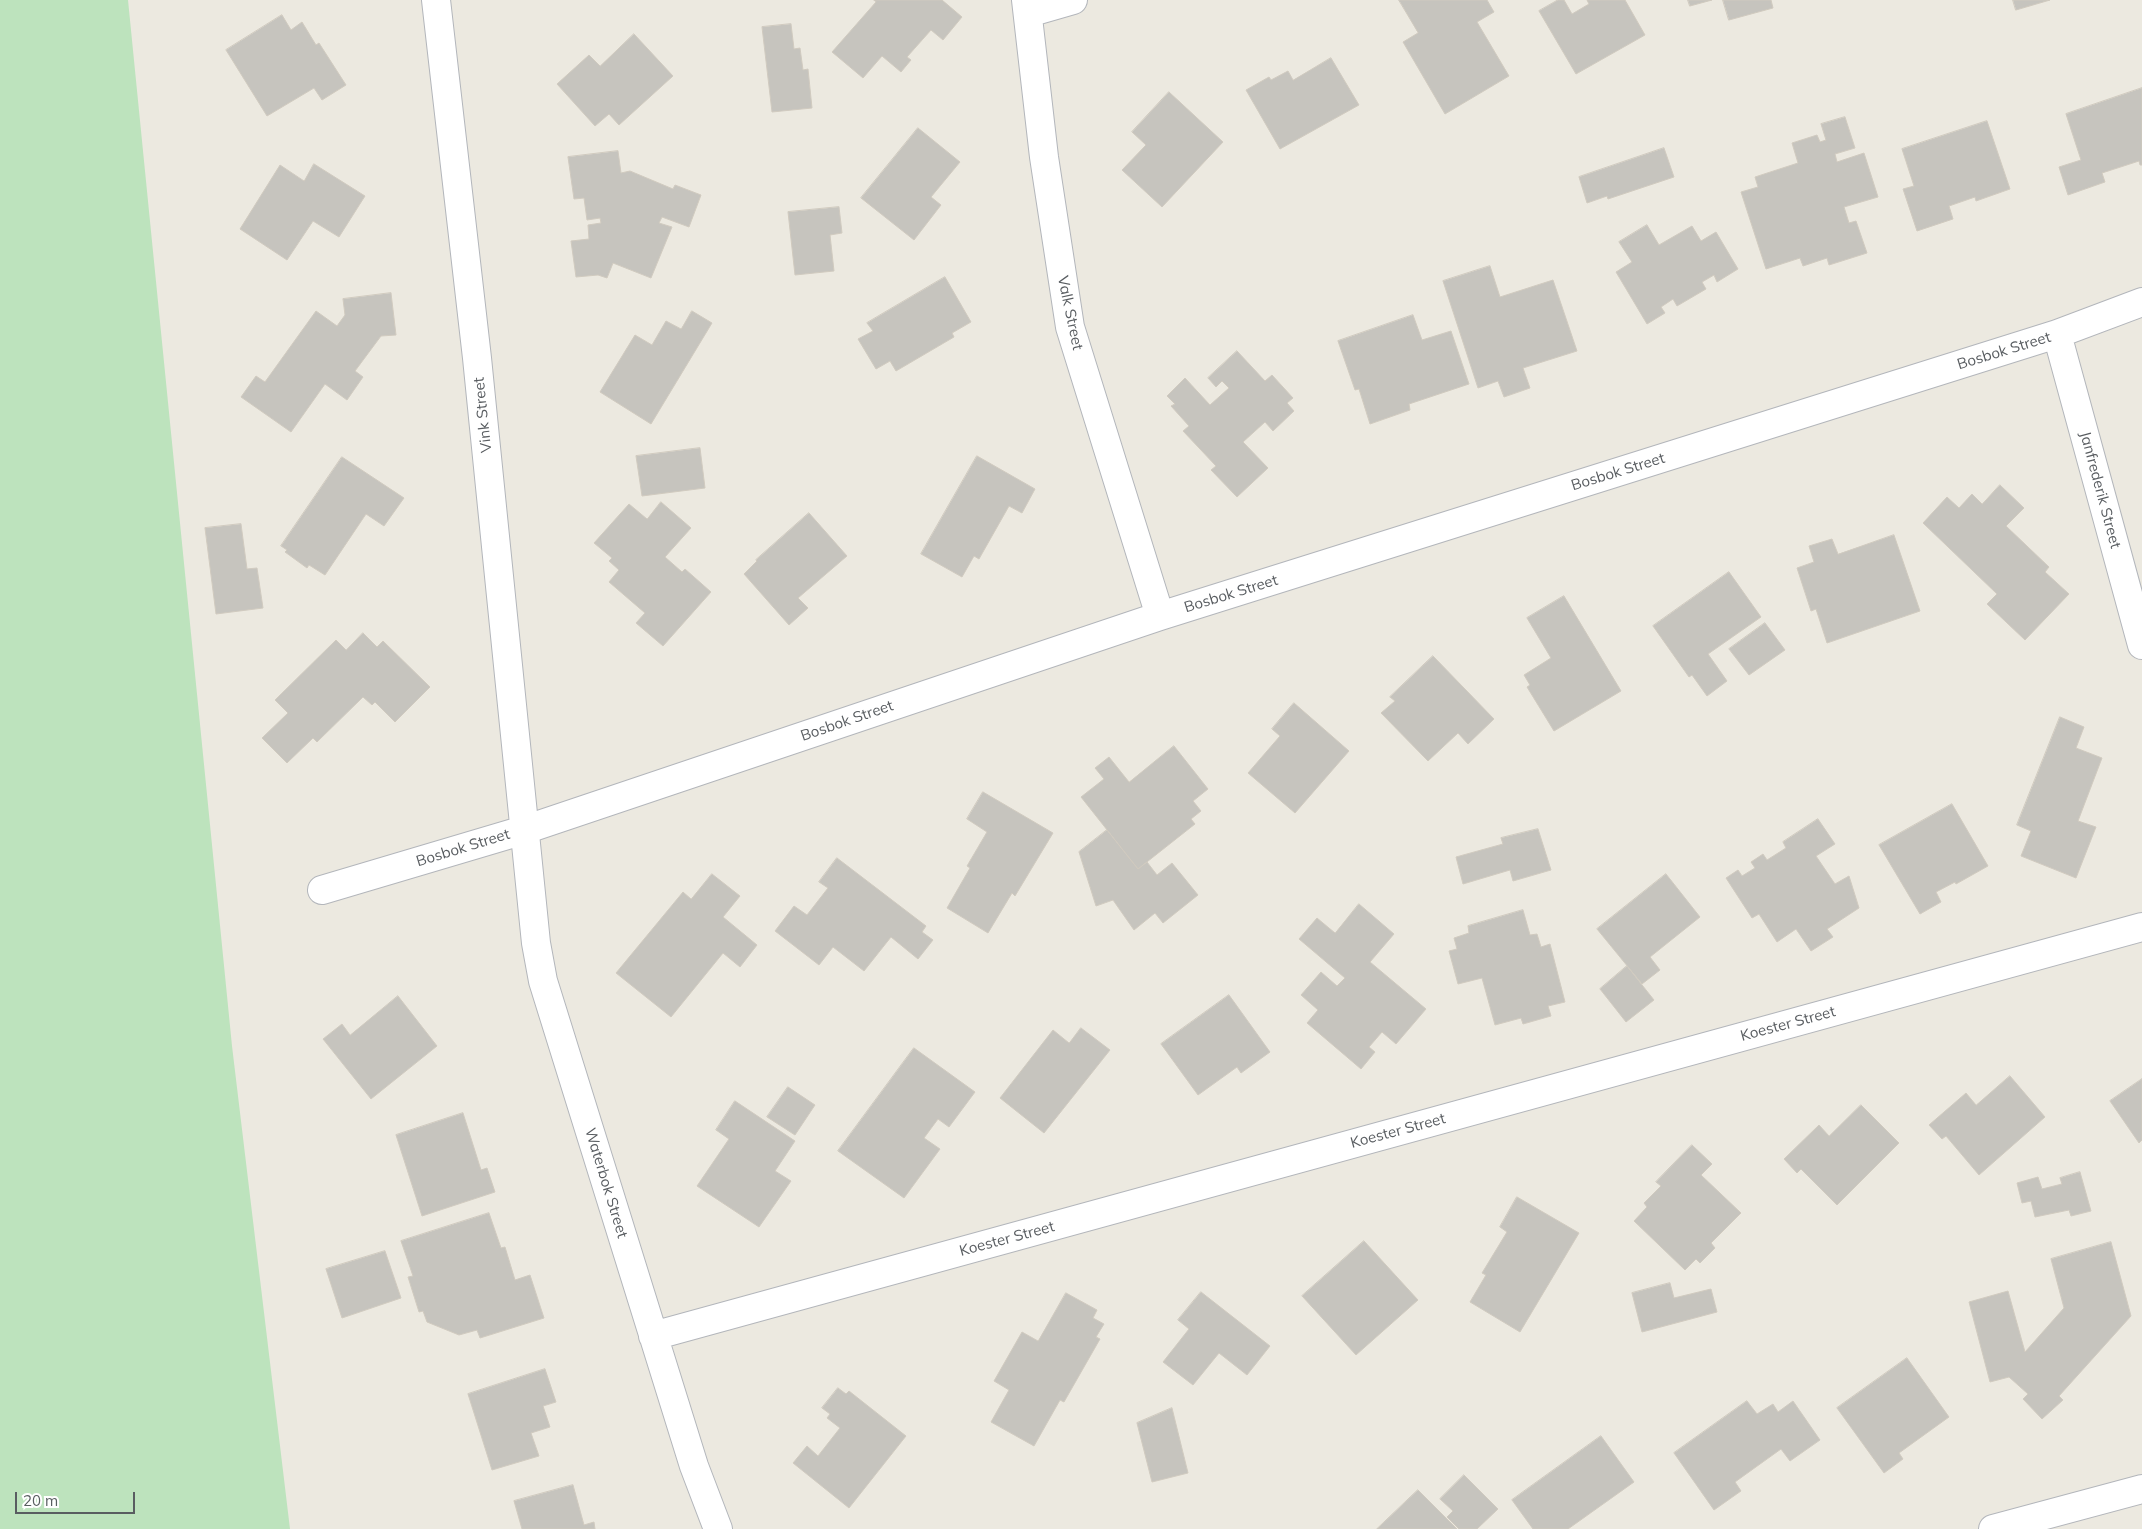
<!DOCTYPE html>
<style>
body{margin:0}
#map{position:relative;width:2142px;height:1529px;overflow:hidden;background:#ece9e0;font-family:Mulish,sans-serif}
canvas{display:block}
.scale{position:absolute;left:15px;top:1492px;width:120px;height:22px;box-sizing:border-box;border:2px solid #595d61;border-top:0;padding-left:6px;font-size:15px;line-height:18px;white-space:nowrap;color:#595d61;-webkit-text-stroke:4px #fff;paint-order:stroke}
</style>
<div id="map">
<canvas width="2142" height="1529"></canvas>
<div class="scale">20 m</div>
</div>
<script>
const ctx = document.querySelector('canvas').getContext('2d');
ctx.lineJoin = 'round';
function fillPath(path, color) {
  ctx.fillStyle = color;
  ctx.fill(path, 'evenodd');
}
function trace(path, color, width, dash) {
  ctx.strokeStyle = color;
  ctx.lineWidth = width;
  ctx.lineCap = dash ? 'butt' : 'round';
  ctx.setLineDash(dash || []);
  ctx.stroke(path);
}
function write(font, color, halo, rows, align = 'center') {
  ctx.font = font + ' Mulish,sans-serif';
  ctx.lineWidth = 4;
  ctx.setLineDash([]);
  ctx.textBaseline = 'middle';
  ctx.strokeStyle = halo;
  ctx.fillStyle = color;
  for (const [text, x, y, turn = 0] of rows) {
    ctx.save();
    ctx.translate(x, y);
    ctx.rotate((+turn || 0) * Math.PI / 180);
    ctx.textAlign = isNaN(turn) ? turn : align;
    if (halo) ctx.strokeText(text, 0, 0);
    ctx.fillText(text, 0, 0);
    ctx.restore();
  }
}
fillPath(new Path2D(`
 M0,0H128L232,1046L290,1529H0Z`), '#bde3bd');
const building = new Path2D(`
 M874,0H942L962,17L943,40L931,30L907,57L911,60L901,72L882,56L863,78L832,52L876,2Z
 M1399,0H1487L1494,12L1477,22L1509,76L1445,114L1403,42L1418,33Z
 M1558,0H1564L1572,14L1589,4L1587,0H1625L1645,35L1576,74L1539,11Z
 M1688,0H1712L1690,6Z
 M1723,0H1771L1773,8L1729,20Z
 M2013,0H2050L2016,10Z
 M282,15L291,30L302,22L316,45L319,43L346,85L322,100L314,88L267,116L226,50Z
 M791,24L794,49L800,48L803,70L808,69L812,108L772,112L762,27Z
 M634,34L673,76L619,125L609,114L595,126L557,84L589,55L600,66Z
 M1331,58L1359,105L1280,149L1246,90L1269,77L1271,80L1288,71L1293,80Z
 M2142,88V165H2140L2139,161L2102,173L2105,182L2068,195L2059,167L2081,160L2066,114Z
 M1169,92L1223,142L1162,207L1122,170L1146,145L1132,132Z
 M1845,117L1855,148L1835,154L1837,162L1864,153L1878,197L1844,207L1849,223L1856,221L1867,253L1829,265L1827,258L1803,266L1800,258L1766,269L1741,192L1758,187L1755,177L1798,163L1792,143L1817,135L1820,142L1826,140L1821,124Z
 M1987,121L2010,189L1976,201L1975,197L1949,206L1953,219L1917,231L1903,189L1914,186L1902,149Z
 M918,128L960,162L931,197L941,205L914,240L861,198Z
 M1664,148L1674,177L1608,199L1607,196L1587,203L1579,177Z
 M618,151L621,173L630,171L673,189L675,185L701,195L689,227L662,217L659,223L672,227L651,278L613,263L607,278L598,275L576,277L571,241L589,239L588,225L601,223L600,218L587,220L584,198L574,199L568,157Z
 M314,164L365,196L339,237L313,221L287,260L240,229L280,165L304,181Z
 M839,207L842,233L830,235L834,271L795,275L788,212Z
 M1647,225L1659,245L1692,226L1701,241L1716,232L1738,269L1717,282L1714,275L1702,282L1706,289L1677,306L1673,299L1661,307L1665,313L1647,324L1616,272L1632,262L1619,242Z
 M1490,266L1500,297L1553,280L1577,351L1523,368L1530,388L1504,397L1498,381L1478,388L1443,281Z
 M945,277L971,322L952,333L954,337L896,371L890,361L876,369L858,339L873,331L867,323Z
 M391,293L396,335L381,336L355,371L363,377L347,400L325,384L291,432L241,397L256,376L265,382L316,311L337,326L345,315L343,299Z
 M692,311L712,323L651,424L600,392L635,335L652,345L666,321L681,329Z
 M1413,315L1422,340L1451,331L1469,384L1409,404L1410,410L1370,424L1359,389L1355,390L1338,341Z
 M1237,351L1265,381L1272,375L1293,398L1287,403L1294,411L1273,431L1265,422L1243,442L1268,468L1237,497L1211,470L1216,466L1183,431L1189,426L1171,406L1175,404L1167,396L1185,378L1210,405L1229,388L1222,381L1216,387L1208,378Z
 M700,448L705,488L642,496L636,456Z
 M977,456L1035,489L1022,513L1009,506L979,559L974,556L962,577L921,554Z
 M342,457L404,498L384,526L366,514L325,575L309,565L307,568L285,552L287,550L281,546Z
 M2000,485L2024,508L2006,526L2049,567L2045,572L2069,594L2025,640L1987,604L1997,594L1923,523L1947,497L1959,508L1972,494L1982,504Z
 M661,502L691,528L665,557L682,572L685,569L711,592L663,646L636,623L645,613L609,582L619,570L609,561L612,558L594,543L629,504L647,519Z
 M809,513L847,556L798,598L808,608L789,625L744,574L757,561L756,560Z
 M241,524L247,569L257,568L263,608L216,614L205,528Z
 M1894,535L1920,611L1827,643L1816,609L1811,611L1797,568L1814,562L1809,546L1832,539L1838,554Z
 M1729,572L1761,617L1708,654L1727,681L1707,696L1692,675L1689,677L1653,626Z
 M1564,596L1621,691L1554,731L1527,687L1530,685L1524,675L1551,658L1527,618Z
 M1765,623L1785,650L1749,675L1729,649Z
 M363,633L377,647L383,641L430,687L395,722L375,702L372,705L363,697L317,742L313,738L287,763L262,738L288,713L275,700L336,640L346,650Z
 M1433,656L1494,719L1468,744L1458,733L1428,761L1381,713L1395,701L1390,697Z
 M1294,703L1349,751L1295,813L1248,773L1280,736L1272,729Z
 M2060,717L2084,727L2076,748L2102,758L2078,821L2096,827L2076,878L2021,856L2031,831L2017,825Z
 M1174,746L1208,789L1193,801L1201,811L1191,819L1195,824L1138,869L1081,797L1104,779L1095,768L1109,757L1129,782Z
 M983,792L1053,833L1015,896L1012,893L988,933L947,908L970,868L967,866L987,832L967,819Z
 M1952,804L1988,866L1956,884L1955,882L1936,892L1941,902L1920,914L1879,845Z
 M1818,819L1835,844L1816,856L1835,884L1849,876L1859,908L1827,929L1833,937L1811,951L1796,929L1777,942L1759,914L1752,918L1726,878L1738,870L1742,876L1755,868L1751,862L1763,854L1767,860L1786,848L1783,842Z
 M1538,829L1551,870L1513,881L1510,870L1463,884L1456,857L1503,844L1501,838Z
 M1107,830L1138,869L1147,862L1157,875L1172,863L1198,895L1163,923L1155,913L1134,930L1113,900L1096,906L1079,852Z
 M837,858L926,926L922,932L933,940L918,959L891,937L864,971L833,947L819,965L775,931L794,906L807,915L828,888L819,882Z
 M712,874L740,896L723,917L757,945L740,967L723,953L671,1017L616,973L683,892L691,899Z
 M1666,874L1700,917L1650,957L1660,970L1642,984L1597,929Z
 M1359,904L1394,934L1370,962L1426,1009L1396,1044L1382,1032L1369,1047L1375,1052L1361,1069L1307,1023L1318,1010L1301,995L1321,972L1337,986L1345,978L1299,939L1317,918L1335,933Z
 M1523,910L1530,935L1537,934L1541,947L1550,944L1565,1002L1548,1006L1551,1016L1523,1024L1521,1018L1495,1025L1482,978L1458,984L1449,951L1457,949L1454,938L1469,933L1468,926Z
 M1627,966L1654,1000L1626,1022L1600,989Z
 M1229,995L1270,1052L1241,1073L1237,1067L1198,1095L1161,1044Z
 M398,996L437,1046L371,1099L323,1039L342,1024L350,1035Z
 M1081,1028L1110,1050L1044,1133L1000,1098L1053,1030L1069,1043Z
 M914,1048L975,1092L949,1127L938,1119L924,1138L940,1149L904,1198L838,1151Z
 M2010,1076L2045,1117L1979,1175L1946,1136L1942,1139L1929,1125L1966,1093L1976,1105Z
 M2142,1079V1140L2139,1143L2110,1101Z
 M788,1087L815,1105L795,1135L767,1117Z
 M735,1101L795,1141L775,1171L791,1181L759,1227L697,1186L729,1139L716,1130Z
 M1861,1105L1899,1143L1837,1205L1801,1169L1797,1173L1784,1159L1819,1125L1829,1136Z
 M463,1113L481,1170L487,1168L495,1192L422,1216L396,1135Z
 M1692,1145L1712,1164L1701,1175L1741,1213L1711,1243L1715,1248L1700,1263L1696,1259L1685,1270L1634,1221L1647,1207L1644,1203L1661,1186L1656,1182Z
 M2080,1172L2091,1211L2071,1216L2069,1210L2035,1217L2031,1201L2022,1203L2017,1183L2038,1177L2042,1189L2062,1184L2060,1178Z
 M1517,1197L1579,1233L1520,1332L1470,1302L1486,1275L1482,1273L1507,1232L1500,1227Z
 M489,1213L501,1248L505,1247L515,1280L530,1275L544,1318L480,1338L477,1330L459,1335L427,1322L423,1311L419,1312L408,1277L413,1276L401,1241Z
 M1364,1241L1418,1300L1356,1355L1302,1296Z
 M2111,1242L2131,1316L2059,1396L2063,1400L2042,1419L2023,1399L2028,1394L2009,1377L1990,1382L1969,1302L2008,1291L2025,1352L2064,1308L2051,1259Z
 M385,1251L401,1298L342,1318L326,1269Z
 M1670,1283L1674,1298L1711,1289L1717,1312L1642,1332L1632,1293Z
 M1201,1292L1270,1346L1247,1375L1219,1353L1193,1385L1163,1362L1189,1329L1178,1320Z
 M1066,1293L1097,1310L1093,1318L1104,1324L1096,1337L1100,1339L1064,1402L1060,1400L1034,1446L991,1422L1009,1390L994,1381L1022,1332L1038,1341Z
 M1907,1358L1949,1417L1899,1453L1903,1459L1884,1473L1837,1408Z
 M545,1369L556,1402L543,1406L550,1427L531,1433L539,1456L492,1470L468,1394Z
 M838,1388L846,1394L849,1391L906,1436L849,1508L793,1463L807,1446L818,1456L840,1428L827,1418L830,1414L822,1408Z
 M1747,1401L1757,1414L1773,1404L1778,1412L1793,1401L1820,1440L1790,1461L1781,1449L1735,1482L1741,1491L1714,1510L1674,1453Z
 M1172,1408L1188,1473L1152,1482L1137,1423Z
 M1601,1436L1634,1482L1568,1529H1533L1512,1500Z
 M1464,1475L1498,1509L1477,1529H1459L1447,1517L1453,1511L1440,1499Z
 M573,1485L584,1525L594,1522L595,1529H522L514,1501Z
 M1418,1490L1457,1529H1377Z`);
fillPath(building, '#c6c4be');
trace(building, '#d0cabf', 1);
const street = new Path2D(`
 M436,0L477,358L536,943L543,981L694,1466L718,1529
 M1026,0L1044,157L1070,327L1160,616
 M1028,13L1073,0
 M2057,334L2142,645
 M322,890L524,830L1160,616L2057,334L2142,302
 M653,1336L2142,927
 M1993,1529L2142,1489`);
trace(street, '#b3b6bb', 30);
trace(street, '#fff', 28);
write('15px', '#595d61', '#fff', [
 ["Valk Street",1070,313,78],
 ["Bosbok Street",2004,351,-17],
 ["Vink Street",483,415,-96],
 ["Bosbok Street",1618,472,-17],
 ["Janfrederik Street",2100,490,75],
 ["Bosbok Street",1231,594,-17],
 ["Bosbok Street",847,721,-19],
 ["Bosbok Street",463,848,-17],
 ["Koester Street",1788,1024,-15],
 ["Koester Street",1398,1131,-15],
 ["Waterbok Street",606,1183,73],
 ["Koester Street",1007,1239,-15]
]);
</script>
